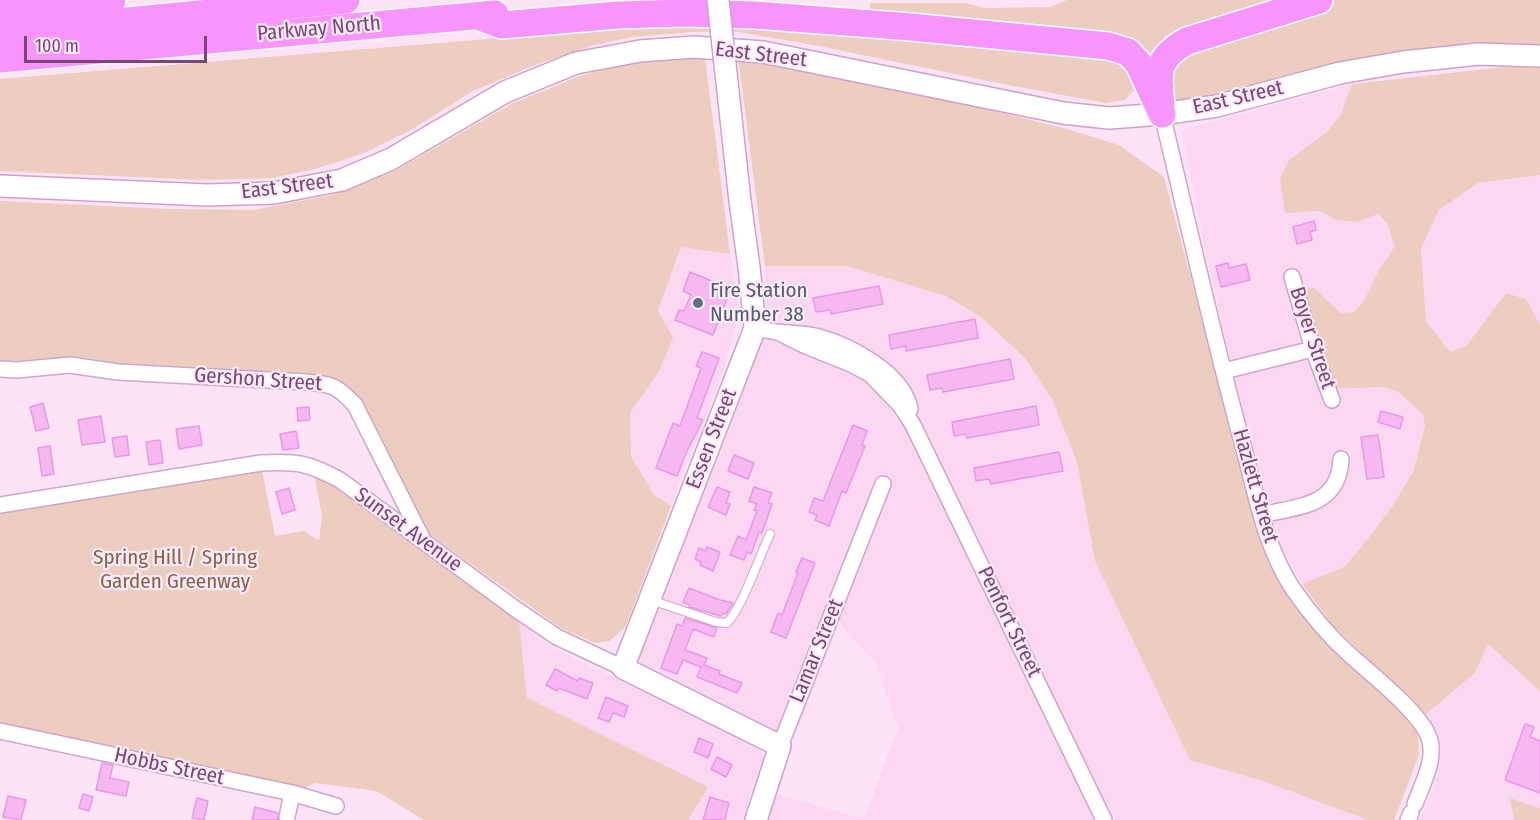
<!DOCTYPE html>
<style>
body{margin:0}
#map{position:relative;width:1540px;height:820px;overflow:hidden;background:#fee3f6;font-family:"Fira Sans Condensed",sans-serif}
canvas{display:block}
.scale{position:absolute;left:24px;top:36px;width:183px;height:27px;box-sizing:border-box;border:3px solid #784775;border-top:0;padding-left:8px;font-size:18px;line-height:21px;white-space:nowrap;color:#784775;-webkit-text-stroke:4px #ffebf9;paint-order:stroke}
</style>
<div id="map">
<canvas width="1540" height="820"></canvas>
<div class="scale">100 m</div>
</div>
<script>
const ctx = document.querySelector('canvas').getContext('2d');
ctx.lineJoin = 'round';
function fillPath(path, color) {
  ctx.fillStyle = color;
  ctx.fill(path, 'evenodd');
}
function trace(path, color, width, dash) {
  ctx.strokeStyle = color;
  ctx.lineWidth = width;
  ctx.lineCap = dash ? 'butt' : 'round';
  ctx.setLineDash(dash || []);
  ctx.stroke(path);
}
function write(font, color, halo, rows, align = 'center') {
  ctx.font = font + ' "Fira Sans Condensed",sans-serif';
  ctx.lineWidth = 4.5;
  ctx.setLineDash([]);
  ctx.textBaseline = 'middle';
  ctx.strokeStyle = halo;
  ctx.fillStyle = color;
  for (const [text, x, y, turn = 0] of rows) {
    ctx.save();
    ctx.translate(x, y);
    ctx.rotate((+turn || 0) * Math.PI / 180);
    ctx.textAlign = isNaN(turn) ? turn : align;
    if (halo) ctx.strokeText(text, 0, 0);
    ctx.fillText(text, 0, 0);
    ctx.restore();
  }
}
fillPath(new Path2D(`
 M1352,84L1340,116L1327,132L1289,160L1285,212L1320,211L1336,220L1357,222L1378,214L1387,223L1395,246L1379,270L1364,301L1354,312L1342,313L1314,288L1332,389L1384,387L1400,393L1423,415L1425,426L1414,470L1394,504L1367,540L1344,567L1302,584L1278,540L1244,419L1205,249L1181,130Z
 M1536,174L1540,175V325L1526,299L1506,293L1465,346L1450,352L1426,321L1421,248L1439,210L1478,183Z
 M681,247L730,254L738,299L736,325L723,372L671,506L654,495L631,456L630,413L658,373V310Z
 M765,266H847L946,296L982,318L1025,358L1053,401L1077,462L1095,561L1190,760L1263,781L1368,820H766L773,793L864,819L898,728L876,663L839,623L794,739L636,664L759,348L768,315Z
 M519,620L548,645L759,748L764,758L753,783L744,820H670L527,698Z
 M1488,644L1540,691V808L1510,798L1514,820H1420L1435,784L1441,751L1437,732L1425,715L1475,673Z`), '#fbd7f2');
fillPath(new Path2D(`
 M1067,0H1292L1152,58L1148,57L1141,46L1128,40L870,15V3H966L984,8L1050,7Z
 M1319,0H1540V56L1479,54L1162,114L1164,58Z
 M704,26L751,27L1111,59L1128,63L1138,86L1125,100L1106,103L1003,84L819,46L738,32H693L632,37L591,46L535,65L473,91L411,130L362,154L315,169L272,178L203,180L0,171V79L633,27Z
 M705,57L730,254L681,247L658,310L673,338L658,373L630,413L631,456L654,495L671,506L626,626L610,641L595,643L561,628L426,532L380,434L358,396L340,380L127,366L89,358L0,365V201L171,209L253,210L332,195L395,171L513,103L580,76L644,59Z
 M738,57L849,75L1067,129L1119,145L1164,177L1262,546L1285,588L1400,707L1418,734L1419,755L1394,820H1368L1263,781L1190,760L1095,561L1077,462L1053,401L1025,358L982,318L946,296L847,266H765Z
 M1513,66L1540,68V175L1478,183L1439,210L1421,248L1426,321L1450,352L1466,346L1506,293L1526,299L1540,325V691L1488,644L1475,673L1425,715L1331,623L1302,584L1344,567L1367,540L1394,504L1414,470L1425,426L1423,415L1400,393L1384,387L1332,389L1301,289L1314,288L1341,313L1354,312L1364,301L1379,270L1395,246L1387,223L1378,214L1357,222L1336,220L1320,211L1285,213L1280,179L1289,160L1327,132L1340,116L1352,84Z
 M262,470L275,536L304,531L316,539H319L322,516L314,473L326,483L327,481L519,620L527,698L708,787L688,820H424L376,791L315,783L298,791L0,725V512Z
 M1510,798L1540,808V820H1514Z`), '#edcdc0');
const building = new Path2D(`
 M1314,221L1316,230L1310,232L1312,240L1297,244L1293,227Z
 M1228,263L1229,268L1246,264L1250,280L1221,287L1216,266Z
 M690,272L719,284L718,286L730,291L713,335L675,320L679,310L684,311L691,295L683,291Z
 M879,286L883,304L831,314L830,310L816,312L813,298Z
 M975,319L978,338L906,351V346L891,349L889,335Z
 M702,352L719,358L697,418L703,420L686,453L677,476L656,468L673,423L680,426L701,368L696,366Z
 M1010,359L1014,379L943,392L942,388L930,390L927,375Z
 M43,403L49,428L36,431L30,407Z
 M1036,406L1039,425L967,438L966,434L954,436L952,422Z
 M309,407L310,420L298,421L297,408Z
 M1381,411L1403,417L1400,429L1378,422Z
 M101,416L105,442L82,445L78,420Z
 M853,425L867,431L862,445L865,446L846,493L842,491L829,526L815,520L817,515L809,512L814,498L823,501Z
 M199,426L202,445L179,449L176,429Z
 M296,431L299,448L283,450L280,434Z
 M1378,435L1384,477L1367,479L1361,437Z
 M127,436L129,455L115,457L112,438Z
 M160,440L163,463L149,465L146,442Z
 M50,446L54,474L42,476L38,448Z
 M1059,452L1063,471L991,484L989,479L976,481L974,468Z
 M734,455L754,463L748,479L728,471Z
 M717,487L730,492L726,503L730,504L726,515L708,507Z
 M754,487L772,493L768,503L772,504L762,533L759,532L751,554L747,552L744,560L730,555L738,536L746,540L757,511L754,510L757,504L749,501Z
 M289,488L295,510L282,514L276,492Z
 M707,547L720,552L713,571L700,565L701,562L695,559L699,548L705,551Z
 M802,558L815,563L786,638L771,632L778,613L782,615L798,573L796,572Z
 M689,588L720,600L733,603L726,614L723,613L721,616L689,607L690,605L683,602Z
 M685,618L717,628L714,637L693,629L685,650L707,658L704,665L720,671L719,674L742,683L737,693L697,677L701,667L683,660L677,674L661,668L677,624L682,626Z
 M555,669L578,681L579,678L593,683L587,699L559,688L557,691L546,685Z
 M606,697L628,706L624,717L613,713L609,722L598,718Z
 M1525,724L1534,727L1530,737L1540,741V793L1505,780Z
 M699,738L713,744L708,758L694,752Z
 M717,757L732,765L726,777L711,769Z
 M102,763L113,765L110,778L129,782L126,796L96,790Z
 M83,794L93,797L89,811L79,808Z
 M8,796L26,800L21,820L3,817Z
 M710,797L729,803L725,819L703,820Z
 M197,798L208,801L204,820L192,818Z
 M255,807L278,813V820H252Z`);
fillPath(building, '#f5b8f0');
trace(building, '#e998e3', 1.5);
const lane = new Path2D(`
 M651,600L716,622L727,623C742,608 760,555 770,534`);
const street = new Path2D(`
 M1162,114C1189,226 1213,338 1244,449C1256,496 1266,548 1293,589C1309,612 1329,636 1349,654C1371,674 1417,710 1428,735C1438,757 1422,784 1415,804
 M1292,277L1313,349L1332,400
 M755,328C762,329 770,331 777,332C792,334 805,333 819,337C851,346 903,373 910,409
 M778,332L806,346L851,364L870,374L900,405L913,425L1104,820
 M0,369L17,370L70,365L118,372L306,382C334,385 336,385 355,405L422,538
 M1224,371L1313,349
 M0,505L261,463C298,461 308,463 340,480L517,610L557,637L623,668
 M1262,515C1298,506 1339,507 1341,459
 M0,731L292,793L336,806
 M780,746L883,484
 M287,817L292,793
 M1408,820L1411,813`);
const secondary = new Path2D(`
 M0,186L207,195L274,193L342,180L391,159L505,92L576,63L640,51L694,47L763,52L1063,113L1109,118L1162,114L1217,106L1340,73L1403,62L1479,54L1540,56
 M740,201L749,267L755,328L623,668L780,746L756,820`);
const highway = new Path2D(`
 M0,10L112,0
 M478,16L502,25L618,15L685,13L755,15L911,27L1108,46L1128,52L1139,64L1162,114
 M0,33L346,0
 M0,59L495,14
 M1161,104C1157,72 1156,58 1187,41L1319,0`);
trace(lane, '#cea6c8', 10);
trace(street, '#cea6c8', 18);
trace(secondary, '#cfa1c9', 24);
trace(highway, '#fff', 30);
trace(lane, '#fff', 8);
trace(street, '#fff', 15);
trace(secondary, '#fff', 21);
trace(highway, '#f895fd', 27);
const secondaryBridge = new Path2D(`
 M718,0L740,201`);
trace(secondaryBridge, '#cfa1c9', 24, []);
trace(secondaryBridge, '#fff', 21);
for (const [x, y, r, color] of [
 [698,303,6,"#5c6f8a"]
]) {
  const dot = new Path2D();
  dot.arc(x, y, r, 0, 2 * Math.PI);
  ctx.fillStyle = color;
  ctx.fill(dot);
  trace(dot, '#ffebf9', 2);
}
write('21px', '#784775', '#ffebf9', [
 ["Parkway North",319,29,-5],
 ["East Street",761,55,7],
 ["East Street",1238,98,-13],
 ["East Street",287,187,-7],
 ["Boyer Street",1312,338,72],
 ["Gershon Street",258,380,4],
 ["Essen Street",712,439,-69],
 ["Hazlett Street",1255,486,74],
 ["Sunset Avenue",408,530,36],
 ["Penfort Street",1009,622,64],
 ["Lamar Street",817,651,-68],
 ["Hobbs Street",169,767,12]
]);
write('21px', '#4e5e75', '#ffebf9', [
 ["Fire Station",710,291],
 ["Number 38",710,315]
], 'left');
write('21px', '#8b6043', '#ffebf9', [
 ["Spring Hill / Spring",175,558],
 ["Garden Greenway",175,582]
]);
</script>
